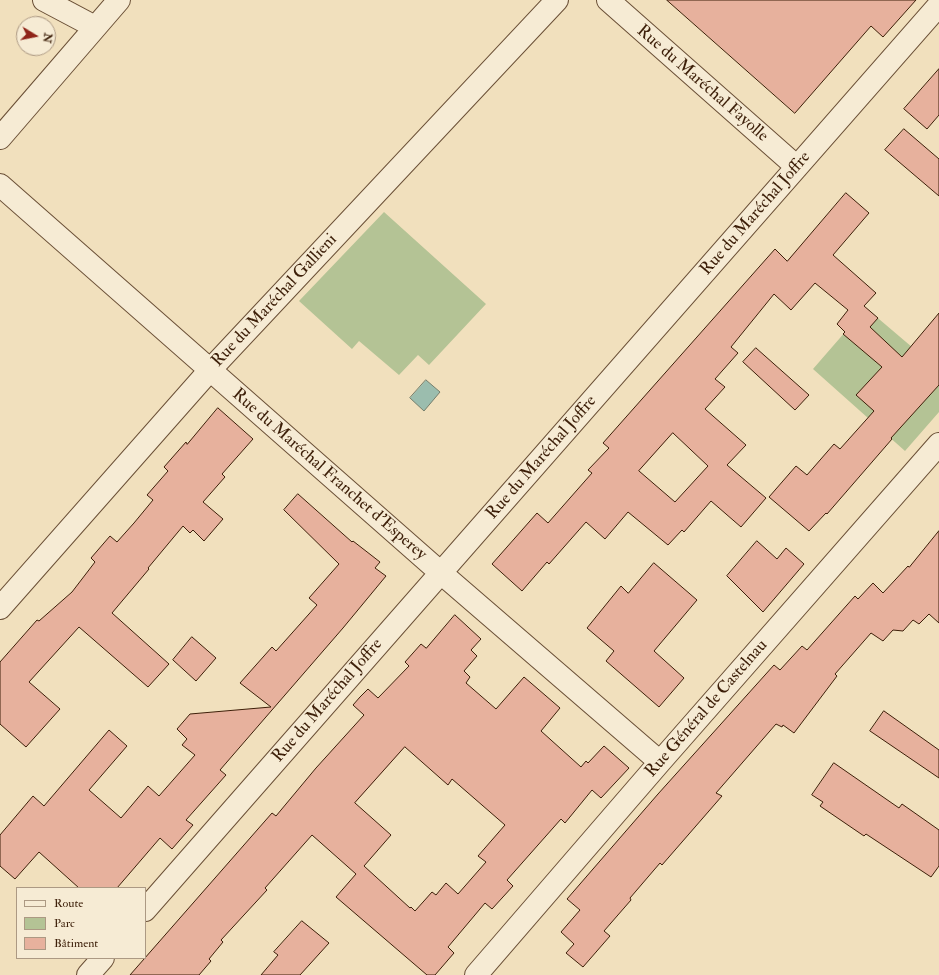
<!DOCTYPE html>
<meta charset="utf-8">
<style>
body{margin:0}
#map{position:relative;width:939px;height:975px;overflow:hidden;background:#f1e0bd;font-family:"IM FELL Double Pica",serif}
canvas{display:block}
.legend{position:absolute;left:16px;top:887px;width:130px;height:72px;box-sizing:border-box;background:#f6ebd4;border:1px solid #ac9983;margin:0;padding:5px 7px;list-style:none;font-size:12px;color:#3d1f09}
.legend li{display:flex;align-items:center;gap:8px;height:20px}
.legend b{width:20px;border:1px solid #ac9983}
.north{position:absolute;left:16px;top:16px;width:40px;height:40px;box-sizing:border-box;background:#f6ebd4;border:1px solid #ac9983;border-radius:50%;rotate:100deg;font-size:11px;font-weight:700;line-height:16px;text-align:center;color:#3d1f09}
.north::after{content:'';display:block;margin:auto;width:14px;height:18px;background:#8f2418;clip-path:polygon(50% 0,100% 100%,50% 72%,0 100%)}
</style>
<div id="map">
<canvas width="939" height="975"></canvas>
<ul class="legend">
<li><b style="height:5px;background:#f6ebd4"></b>Route</li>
<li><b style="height:11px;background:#b4c395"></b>Parc</li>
<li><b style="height:11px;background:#e7b19d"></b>Bâtiment</li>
</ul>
<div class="north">N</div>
</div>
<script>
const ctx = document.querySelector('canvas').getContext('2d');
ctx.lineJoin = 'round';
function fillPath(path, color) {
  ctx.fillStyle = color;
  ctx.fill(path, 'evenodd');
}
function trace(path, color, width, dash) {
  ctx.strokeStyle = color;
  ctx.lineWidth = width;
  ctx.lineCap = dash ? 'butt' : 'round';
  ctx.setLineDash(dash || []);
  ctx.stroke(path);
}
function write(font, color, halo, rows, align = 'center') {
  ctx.font = font + ' "IM FELL Double Pica",serif';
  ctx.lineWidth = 3;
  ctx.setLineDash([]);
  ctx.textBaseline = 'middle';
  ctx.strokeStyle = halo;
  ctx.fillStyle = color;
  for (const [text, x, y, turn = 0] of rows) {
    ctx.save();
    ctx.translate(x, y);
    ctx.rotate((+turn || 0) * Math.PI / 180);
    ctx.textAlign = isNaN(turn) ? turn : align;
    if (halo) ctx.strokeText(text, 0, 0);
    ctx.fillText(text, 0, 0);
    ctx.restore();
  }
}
fillPath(new Path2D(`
 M384,212L486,304L429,365L418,355L399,375L359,341L352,349L299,301Z
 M866,308L939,370V412L905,451L813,369Z`), '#b4c395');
const water = new Path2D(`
 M426,380L440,392L424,411L410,398Z`);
fillPath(water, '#9bbdae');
trace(water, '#757e6c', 1);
const building = new Path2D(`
 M667,0H916L883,37L871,26L795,113Z
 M939,69V115L927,129L904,109Z
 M904,129L939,159V196L885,150Z
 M846,193L869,213L833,255L876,293L864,306L878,318L870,327L902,357L939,313V385L891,438L892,439L827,514L826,513L809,531L769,497L796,466L807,475L834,444L840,449L874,411L856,395L882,367L843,334L845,332L837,324L848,310L815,283L791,310L774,294L731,347L738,353L715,379L725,387L705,409L746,445L727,465L766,498L741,527L711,501L684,532L682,530L668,545L628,512L605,539L586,522L549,564L547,562L522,591L492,564L537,513L548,523L592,473L588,470L609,448L603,443L775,249L787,261ZM673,433L708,466L675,502L639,471Z
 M756,348L809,395L795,410L743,362Z
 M218,408L253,439L222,474L225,477L203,502L223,519L204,541L193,530L190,533L183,526L148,568L149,569L112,613L169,664L148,687L79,627L29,682L60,709L26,747L0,724V662L37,620L39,621L72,592L95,562L91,558L110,536L117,542L134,523L153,500L147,495L168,471L164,467L186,442L187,444Z
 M298,494L352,542L353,541L380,562L375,568L386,576L343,628L220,770L226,775L186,820L193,825L172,849L160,838L117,888H79L39,852L15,879L0,866V835L33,796L44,806L109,730L127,746L89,790L121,818L148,786L159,796L195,755L182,745L187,739L177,729L190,714L271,707L240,683L272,647L276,651L317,605L309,598L339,564L284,510Z
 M939,531V623L929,614L919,624L913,620L903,631L893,630L883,641L871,633L835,674L837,676L794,733L783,725L782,727L776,724L716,793L722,796L662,865L660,863L630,898L631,900L604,931L610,936L583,967L566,953L574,944L561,932L580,910L567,899L658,794L774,665L780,670L802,646L807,650L855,596L858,599L873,583L883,593L908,566L909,567Z
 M757,541L777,559L786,548L804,564L763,612L727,576Z
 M654,563L697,600L654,651L684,678L659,707L606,661L614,651L587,628L621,586L628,593Z
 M455,615L481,639L471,650L477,656L464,671L470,677L466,683L496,709L524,677L560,708L541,731L581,767L586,761L588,763L604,746L629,768L601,798L592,790L565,823L561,819L507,880L513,886L492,909L485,903L448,947L454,953L435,975H427L336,897L356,874L312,835L265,888L267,890L221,940L223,942L209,959L211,961L199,975H130L272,813L276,816L316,768L364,715L353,705L360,697L368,689L378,698L409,666L405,662L421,644L426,648ZM405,747L448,785L452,779L505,825L478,856L486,862L458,894L446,883L436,895L432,892L415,911L411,907L410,908L364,866L391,835L355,803Z
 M192,637L216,658L196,681L173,660Z
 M884,711L939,750V778L870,731Z
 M834,763L899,808L902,804L939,830V866L931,877L866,834L864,836L820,806L823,802L812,795Z
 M302,921L329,943L300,975H261L278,955L274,952Z`);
fillPath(building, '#e7b19d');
trace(building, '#3d1f09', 1);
const minor = new Path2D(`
 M44,0L95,27
 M608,0L797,167
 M0,138L119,0
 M0,185L441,573L660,762
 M0,608L210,370L557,0
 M145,910L939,5
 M88,975L103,958
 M476,975L660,762L939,444`);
trace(minor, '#6a4f36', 24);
trace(minor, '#f6ebd4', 22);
write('17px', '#3d1f09', '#f6ebd4', [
 ["Rue du Maréchal Fayolle",702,84,41],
 ["Rue du Maréchal Joffre",756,214,-49],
 ["Rue du Maréchal Gallieni",275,301,-47],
 ["Rue du Maréchal Joffre",542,458,-49],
 ["Rue du Maréchal Franchet d'Esperey",329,475,41],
 ["Rue du Maréchal Joffre",328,701,-49],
 ["Rue Général de Castelnau",707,709,-49]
]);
</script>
